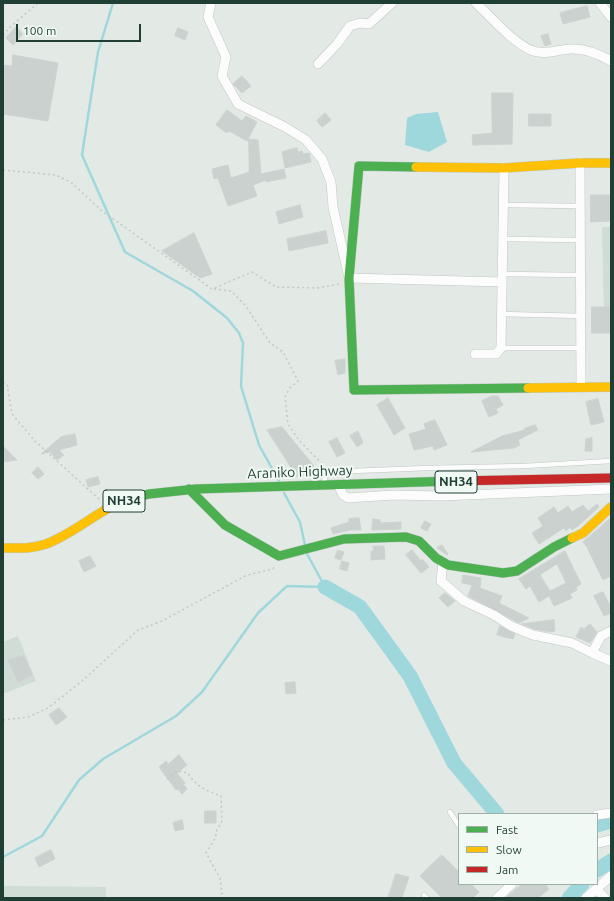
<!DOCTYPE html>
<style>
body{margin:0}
#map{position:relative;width:614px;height:901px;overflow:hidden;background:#e3eae6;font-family:Ubuntu,sans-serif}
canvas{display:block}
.frame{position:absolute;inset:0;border:4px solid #1f3f34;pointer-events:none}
.legend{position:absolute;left:458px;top:813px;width:140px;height:72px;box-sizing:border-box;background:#f1f9f4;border:1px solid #9dafa7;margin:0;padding:5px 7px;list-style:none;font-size:12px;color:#1f3f34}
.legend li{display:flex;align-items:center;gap:8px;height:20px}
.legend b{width:20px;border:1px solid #9dafa7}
.scale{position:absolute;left:16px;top:24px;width:125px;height:18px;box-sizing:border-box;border:2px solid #1f3f34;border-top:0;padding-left:5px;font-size:12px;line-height:14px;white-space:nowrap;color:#1f3f34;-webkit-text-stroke:3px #f1f9f4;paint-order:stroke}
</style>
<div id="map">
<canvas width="614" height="901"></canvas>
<div class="frame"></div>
<ul class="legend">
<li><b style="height:5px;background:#4caf50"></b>Fast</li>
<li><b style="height:5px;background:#ffc107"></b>Slow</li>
<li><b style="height:5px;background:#c62828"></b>Jam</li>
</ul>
<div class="scale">100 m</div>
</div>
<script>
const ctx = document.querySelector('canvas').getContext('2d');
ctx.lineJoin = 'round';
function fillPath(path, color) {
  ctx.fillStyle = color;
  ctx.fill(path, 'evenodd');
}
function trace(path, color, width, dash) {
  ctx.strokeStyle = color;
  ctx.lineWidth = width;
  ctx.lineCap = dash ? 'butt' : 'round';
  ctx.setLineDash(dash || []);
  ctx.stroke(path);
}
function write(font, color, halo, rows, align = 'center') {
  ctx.font = font + ' Ubuntu,sans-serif';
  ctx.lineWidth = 4;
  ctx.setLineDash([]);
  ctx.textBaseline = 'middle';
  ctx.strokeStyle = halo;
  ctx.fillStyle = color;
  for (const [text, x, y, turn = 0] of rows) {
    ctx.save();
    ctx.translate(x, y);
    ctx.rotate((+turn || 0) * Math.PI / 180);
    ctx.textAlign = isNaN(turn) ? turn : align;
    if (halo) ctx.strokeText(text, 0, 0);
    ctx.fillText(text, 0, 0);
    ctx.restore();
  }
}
fillPath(new Path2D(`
 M602,227H611V311H604Z
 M18,636L36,681L3,694V642Z
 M4,886L106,887V898H4Z`), '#d0dcd6');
fillPath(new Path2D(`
 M438,112L447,142L429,152L405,145L407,118L416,114Z`), '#9fd8dc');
trace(new Path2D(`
 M113,3L98,52L82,155L125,252L193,291L227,318L239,333L243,343L241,386L259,445L279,481
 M284,493L300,522L305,545
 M306,552L325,587
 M3,857L42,836L79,780L103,759L176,716L202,692L258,613L287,586L325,587`), '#9fd8dc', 2.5);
trace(new Path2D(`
 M325,587L360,607L410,676L454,763L497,814
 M597,825L611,821
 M597,870L611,861
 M569,898L582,884`), '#9fd8dc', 15);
const building = new Path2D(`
 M587,6L590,17L563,24L560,13Z
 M16,27L23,34L13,45L6,38Z
 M178,28L188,32L185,40L175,36Z
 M548,34L551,44L545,46L541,36Z
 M13,55L58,63L48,121L3,114V65L12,66Z
 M242,76L251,86L242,93L233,84Z
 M492,93H513L512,144L473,145L472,135L492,133Z
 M227,110L242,121L246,116L257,122L247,141L229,131L227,133L216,125Z
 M325,113L331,120L322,127L317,121Z
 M529,114H551V126H529Z
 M249,139L258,140L261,174L284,169L286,178L266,182V180L253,185L257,196L228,206L218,178L214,179L212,169L228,165L231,178L249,172Z
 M297,148L298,152L302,151L303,154L309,153L311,162L285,168L282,152Z
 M591,195H611V221L591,222Z
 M300,205L303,217L279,224L276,212Z
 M326,231L328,243L289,251L287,239Z
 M194,233L212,274L200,278L162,251Z
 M592,307H611V333H592Z
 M345,359V373L338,375L335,361Z
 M492,396H498L503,405L496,409L498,413L489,417L482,401Z
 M388,398L405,428L394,435L377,405Z
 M598,399L604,422L591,425L586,402Z
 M435,420L447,445L434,450L433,446L414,450L409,434L426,429L424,424Z
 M535,425L538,430L518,440L520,445L514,448L471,452L502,436L525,430L524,429Z
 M282,427L314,466L300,477H297L267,430Z
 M358,431L363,443L357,447L350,436Z
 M75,434L77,445L59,450L64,455L57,460L50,452L41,454L61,437Z
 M337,438L345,453L337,457L329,442Z
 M592,438V451H585L586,439Z
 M3,446L17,460L3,462Z
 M38,467L44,474L38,479L32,473Z
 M98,477L100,484L88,487L86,480Z
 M597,504L599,507L578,526L572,530L570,527L566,531L564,528L539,544L532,533L543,526L538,518L554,507L558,513L568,506L572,512L583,505L588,511Z
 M359,518L361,530H350L333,534L331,528L349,522V519Z
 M611,518V576L603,580L587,547L583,542Z
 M373,519L380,520V523L401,522V529L372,530Z
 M425,521L431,524L427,531L421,528Z
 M442,545L448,554L447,555L437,548Z
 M373,546H384L385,559L371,560V551H374Z
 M338,550L344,552L341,560L335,558Z
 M412,550L421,561L422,559L429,567L421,573L406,555Z
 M565,551L581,584L576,587L577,590L570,594L572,598L554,606L549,596L539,602L530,586L526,589L519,579ZM557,564L566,583L550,591L540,575Z
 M90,556L96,566L84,572L79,561Z
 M342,561L349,563L347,571L340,569Z
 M463,575L481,578L480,588L502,596L499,603L529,618L519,623L468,596L472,585L462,583Z
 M603,592L611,607V613L604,616L594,596Z
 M445,593L455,601L448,607L439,598Z
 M554,620L555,631L550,632L534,629L522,624Z
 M590,624L597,632L590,643L576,637L581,627L584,629Z
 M500,626L515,634L513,639L497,635Z
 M24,656L32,675L18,682L8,660Z
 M295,682L296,693L286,694L285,683Z
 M59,708L67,717L56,725L49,715Z
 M179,755L187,765L177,773L185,783L183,784L187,789L182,794L178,789L176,790L159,767L166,761L168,764Z
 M205,811H216V823H205Z
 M182,820L184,829L175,831L173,823Z
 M51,850L55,859L39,867L35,858Z
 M442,855L459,872V884H471L479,892L473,898H442L420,876Z
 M396,874L409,877L402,898H388Z
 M522,884H545L549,889L538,898H506Z`);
fillPath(building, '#cad1ce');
trace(building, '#ccd3cf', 1);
const lane = new Path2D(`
 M503,205L580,206
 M503,239L580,240
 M502,274L580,275
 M501,314L581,316
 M501,348H581
 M324,481L327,472L428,468L524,466L611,461
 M450,812L459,826
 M424,895L427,898`);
const street = new Path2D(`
 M211,3L208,17L226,57L222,76L238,104L285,127L306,140L322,159L331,182L333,207L349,278L502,282
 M476,3C491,17 514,44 533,51C545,55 557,50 570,49C584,48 599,54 611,61
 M600,3L611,17
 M318,64L337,44L350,26L360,23L369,24L392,3
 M580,163L581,387
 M475,354H496L501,348L504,168
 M338,485L343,495L348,498L393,495L441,496L611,489
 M443,562L441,581L464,601L494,615L511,626L533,635L572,643L592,653
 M611,631L601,636L592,653L611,661
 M597,815L611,813
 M597,843L611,840
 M597,890L605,898
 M497,898L512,884
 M586,898L611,876`);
const fast = new Path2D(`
 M416,167L359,166L349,278L354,390L528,388
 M189,489L225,525L279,556L344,539L406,537L419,541L436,558L448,565L503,573L517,571L554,547L572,538
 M136,497L149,494L196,489L453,481`);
const slow = new Path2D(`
 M416,167L504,168L580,163H611
 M528,388L611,387
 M572,538L583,533L611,507
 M3,548C18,548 32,549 46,544C78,532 103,505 136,497`);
const jam = new Path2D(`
 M453,481L611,478`);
trace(lane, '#c0c7c3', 5.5);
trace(street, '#c0c7c3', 10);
trace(fast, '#bec8c3', 10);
trace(slow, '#bec8c3', 10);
trace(jam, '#bec8c3', 10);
trace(new Path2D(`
 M3,35C13,23 26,14 38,3
 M3,170L56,175L72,183L102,211L212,289L252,272L276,287L318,288L339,284
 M214,289L231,291L246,306L270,343L283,352L298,381L289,389L285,397L288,424L298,439L324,466
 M3,382L7,384L12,414L35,441L100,500
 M3,720L28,717L48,708L82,681L138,630L162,621L247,575L273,569L275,565
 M167,779L177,771L188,773C195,786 207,791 221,796L222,821L216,832V837L206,853L220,878L222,894L225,898`), '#c0cac5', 1.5, [2, 3]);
trace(lane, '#fbfcfb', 4.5);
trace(street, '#fbfcfb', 9);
trace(fast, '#4caf50', 9);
trace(slow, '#ffc107', 9);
trace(jam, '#c62828', 9);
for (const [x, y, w] of [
 [456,482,42],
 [124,501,42]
]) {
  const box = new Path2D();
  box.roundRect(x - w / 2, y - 11, w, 22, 3);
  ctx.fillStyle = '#f1f9f4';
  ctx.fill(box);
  trace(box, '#1f3f34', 1);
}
write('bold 13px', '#1f3f34', null, [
 ["NH34",456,482],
 ["NH34",124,501]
]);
write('14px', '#1f3f34', '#f1f9f4', [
 ["Araniko Highway",300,472,-2]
]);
</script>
